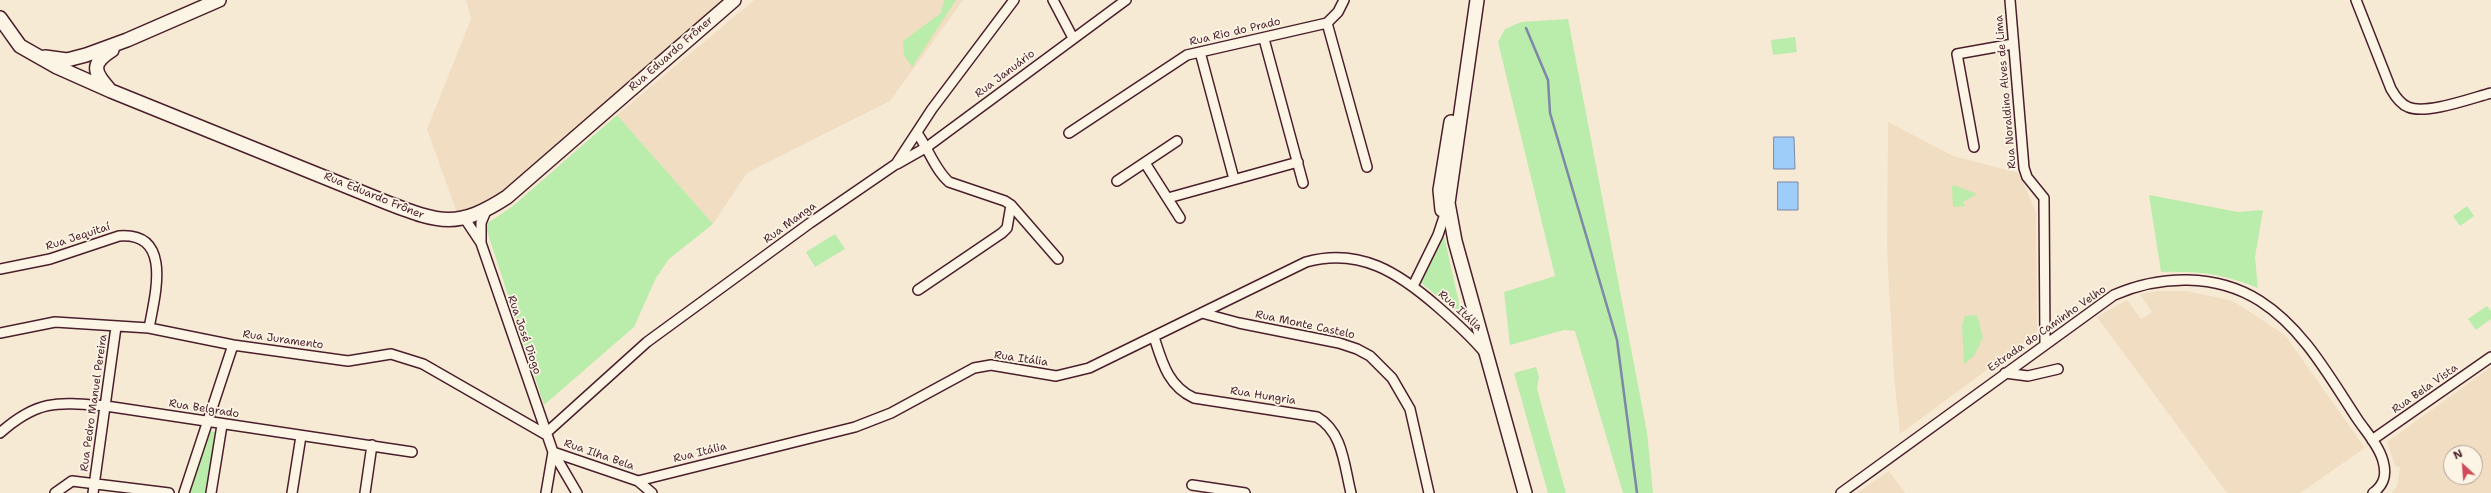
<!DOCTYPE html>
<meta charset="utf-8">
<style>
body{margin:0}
#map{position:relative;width:2491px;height:493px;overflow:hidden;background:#f7ead5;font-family:"Shantell Sans",sans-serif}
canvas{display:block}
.north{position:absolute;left:2443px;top:445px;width:40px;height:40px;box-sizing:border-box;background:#fcf5e5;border:1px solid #b59f9b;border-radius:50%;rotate:334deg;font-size:11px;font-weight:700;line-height:16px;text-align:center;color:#4a1f2b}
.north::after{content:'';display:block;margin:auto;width:14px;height:18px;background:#d1495b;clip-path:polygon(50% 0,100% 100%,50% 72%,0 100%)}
</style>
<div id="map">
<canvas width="2491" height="493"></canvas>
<div class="north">N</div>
</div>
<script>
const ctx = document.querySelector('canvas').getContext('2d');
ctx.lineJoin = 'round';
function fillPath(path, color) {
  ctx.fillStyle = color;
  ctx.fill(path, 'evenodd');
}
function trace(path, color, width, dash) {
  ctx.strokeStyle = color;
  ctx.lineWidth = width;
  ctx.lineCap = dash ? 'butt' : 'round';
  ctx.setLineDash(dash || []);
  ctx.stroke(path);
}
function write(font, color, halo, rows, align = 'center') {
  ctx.font = font + ' "Shantell Sans",sans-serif';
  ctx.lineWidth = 3.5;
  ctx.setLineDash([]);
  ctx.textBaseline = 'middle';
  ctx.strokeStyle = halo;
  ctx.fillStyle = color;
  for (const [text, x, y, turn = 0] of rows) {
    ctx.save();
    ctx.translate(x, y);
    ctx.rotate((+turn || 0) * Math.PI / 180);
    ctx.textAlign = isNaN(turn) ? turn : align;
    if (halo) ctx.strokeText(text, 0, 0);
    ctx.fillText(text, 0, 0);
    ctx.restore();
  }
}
fillPath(new Path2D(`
 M466,0H728L498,196L457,213L427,129L471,19Z
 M754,0H963L890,101L747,173L713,224L617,115Z
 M1888,122L1953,156L2019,173L2036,212L2037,333L1900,434L1894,376L1887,249Z
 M2158,291H2186L2233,301L2285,335L2365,448L2300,493H2227L2097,317L2127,300L2141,319L2152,312L2140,294Z
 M2491,367V493H2391L2397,487L2400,467L2395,466L2387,442ZM2451,453H2475V477H2451Z
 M1889,471L1905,493H1857Z`), '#f1ddc2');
fillPath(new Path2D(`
 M944,0H956L912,67L904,55L903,41L941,13Z
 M1568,19L1647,432L1653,493H1623L1575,331L1564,330L1510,345L1504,292L1555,276L1498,42L1505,29L1521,22Z
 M1795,37L1797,52L1773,55L1771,40Z
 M617,115L713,224L669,259L656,278L634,327L544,405L485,225L513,206Z
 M1954,185L1977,194L1963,202L1965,206L1953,207L1952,187Z
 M2149,195L2238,212L2263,210L2255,257L2258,288C2224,274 2198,271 2161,272Z
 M2467,206L2474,216L2460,226L2453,216Z
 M835,234L845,249L815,267L806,252Z
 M1444,236L1462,316L1421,283Z
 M2487,306L2491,311V319L2476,330L2468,319Z
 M1977,315L1983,337L1974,356L1964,364L1962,325L1965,316Z
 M1536,367L1539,377L1537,389L1566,493H1548L1514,373Z
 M210,431L215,432L207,493H190Z`), '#baecab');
const water = new Path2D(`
 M1774,137H1794L1795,169H1774Z
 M1778,182H1798V210H1778Z`);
fillPath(water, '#9fcdfa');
trace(water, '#7d87a7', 1);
trace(new Path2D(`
 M1526,28L1548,80L1550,113L1617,340L1637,493`), '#7d87a7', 2.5);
const street = new Path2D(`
 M1053,0L1073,38
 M2010,0L2024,168L2027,177L2044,198L2045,343
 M2356,0L2391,89C2395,96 2400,104 2408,107C2426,115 2472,98 2491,93
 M1327,23L1367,167
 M1264,39L1303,183
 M1200,52L1234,179
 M917,133C928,148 935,170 949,182L1005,201L1011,205L1058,259
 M1069,133L1187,55L1327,23L1338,12L1344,0
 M1974,147L1957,54L2013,44
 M1145,163L1180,218
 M897,164L927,147L1126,0
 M1117,181L1177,141
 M1168,198L1298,162
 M465,219L481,243L553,452L638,481L652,493
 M481,242V223L486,211
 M0,269L50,259L119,236C173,232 155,295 149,328
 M1413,286L1438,235L1448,205
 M918,290L1002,233L1007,228L1011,205
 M1202,313L1239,323L1339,343L1357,349L1370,356L1392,378L1410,409L1429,493
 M0,333L55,322L149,328L233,345L348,361L391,354L423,364L545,434
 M1154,337C1162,362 1168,386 1194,398L1317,417C1343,432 1344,465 1351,493
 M2005,373L2028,376L2058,369
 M0,433C38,399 58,402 106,406L412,452
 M545,434L647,342L810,223L896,164L932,109L1014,0
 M2372,440L2491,357
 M553,452L577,493
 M638,481L855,427L891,413L974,368L991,365L1056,376L1089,368L1306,262C1360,247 1399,273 1438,307C1454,321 1470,335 1484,352
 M1192,485L1245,493
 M55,493L72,481L169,493
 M93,493L116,327
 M184,493L233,345
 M211,493L222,425
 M292,493L301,436
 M365,493L372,445
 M546,493L553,452
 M1841,493L2114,295C2160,275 2216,273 2260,301C2304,329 2330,378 2358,420C2367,433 2379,446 2383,461C2387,475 2384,485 2373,493`);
const secondary = new Path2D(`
 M1477,0L1448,203L1455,241L1525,493
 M0,18L20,46L57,67L111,91L388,203C440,223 458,229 507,197L734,0
 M45,57L67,60L86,55L127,40L219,0
 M109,89C94,72 90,64 112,50
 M1442,210L1440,190L1451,122`);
trace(street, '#4a1f2b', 12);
trace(secondary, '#4a1f2b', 16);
trace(street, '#fcf5e5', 9);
trace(secondary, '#fcf5e5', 13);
write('11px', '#4a1f2b', '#fcf5e5', [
 ["Rua Rio do Prado",1235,32,-13],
 ["Rua Eduardo Frôner",671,54,-41],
 ["Rua Januário",1005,74,-37],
 ["Rua Noraldino Alves de Lima",2006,92,-95],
 ["Rua Eduardo Frôner",374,196,22],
 ["Rua Manga",790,223,-36],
 ["Rua Jequitaí",78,237,-18],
 ["Rua Itália",1460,311,42],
 ["Rua Monte Castelo",1305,325,12],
 ["Estrada do Caminho Velho",2047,329,-35],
 ["Rua José Diogo",524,335,71],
 ["Rua Juramento",283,340,8],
 ["Rua Itália",1021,359,8],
 ["Rua Bela Vista",2425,389,-35],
 ["Rua Hungria",1263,396,9],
 ["Rua Pedro Manuel Pereira",94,403,-82],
 ["Rua Belgrado",204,409,9],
 ["Rua Itália",700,453,-14],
 ["Rua Ilha Bela",599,455,19]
]);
</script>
